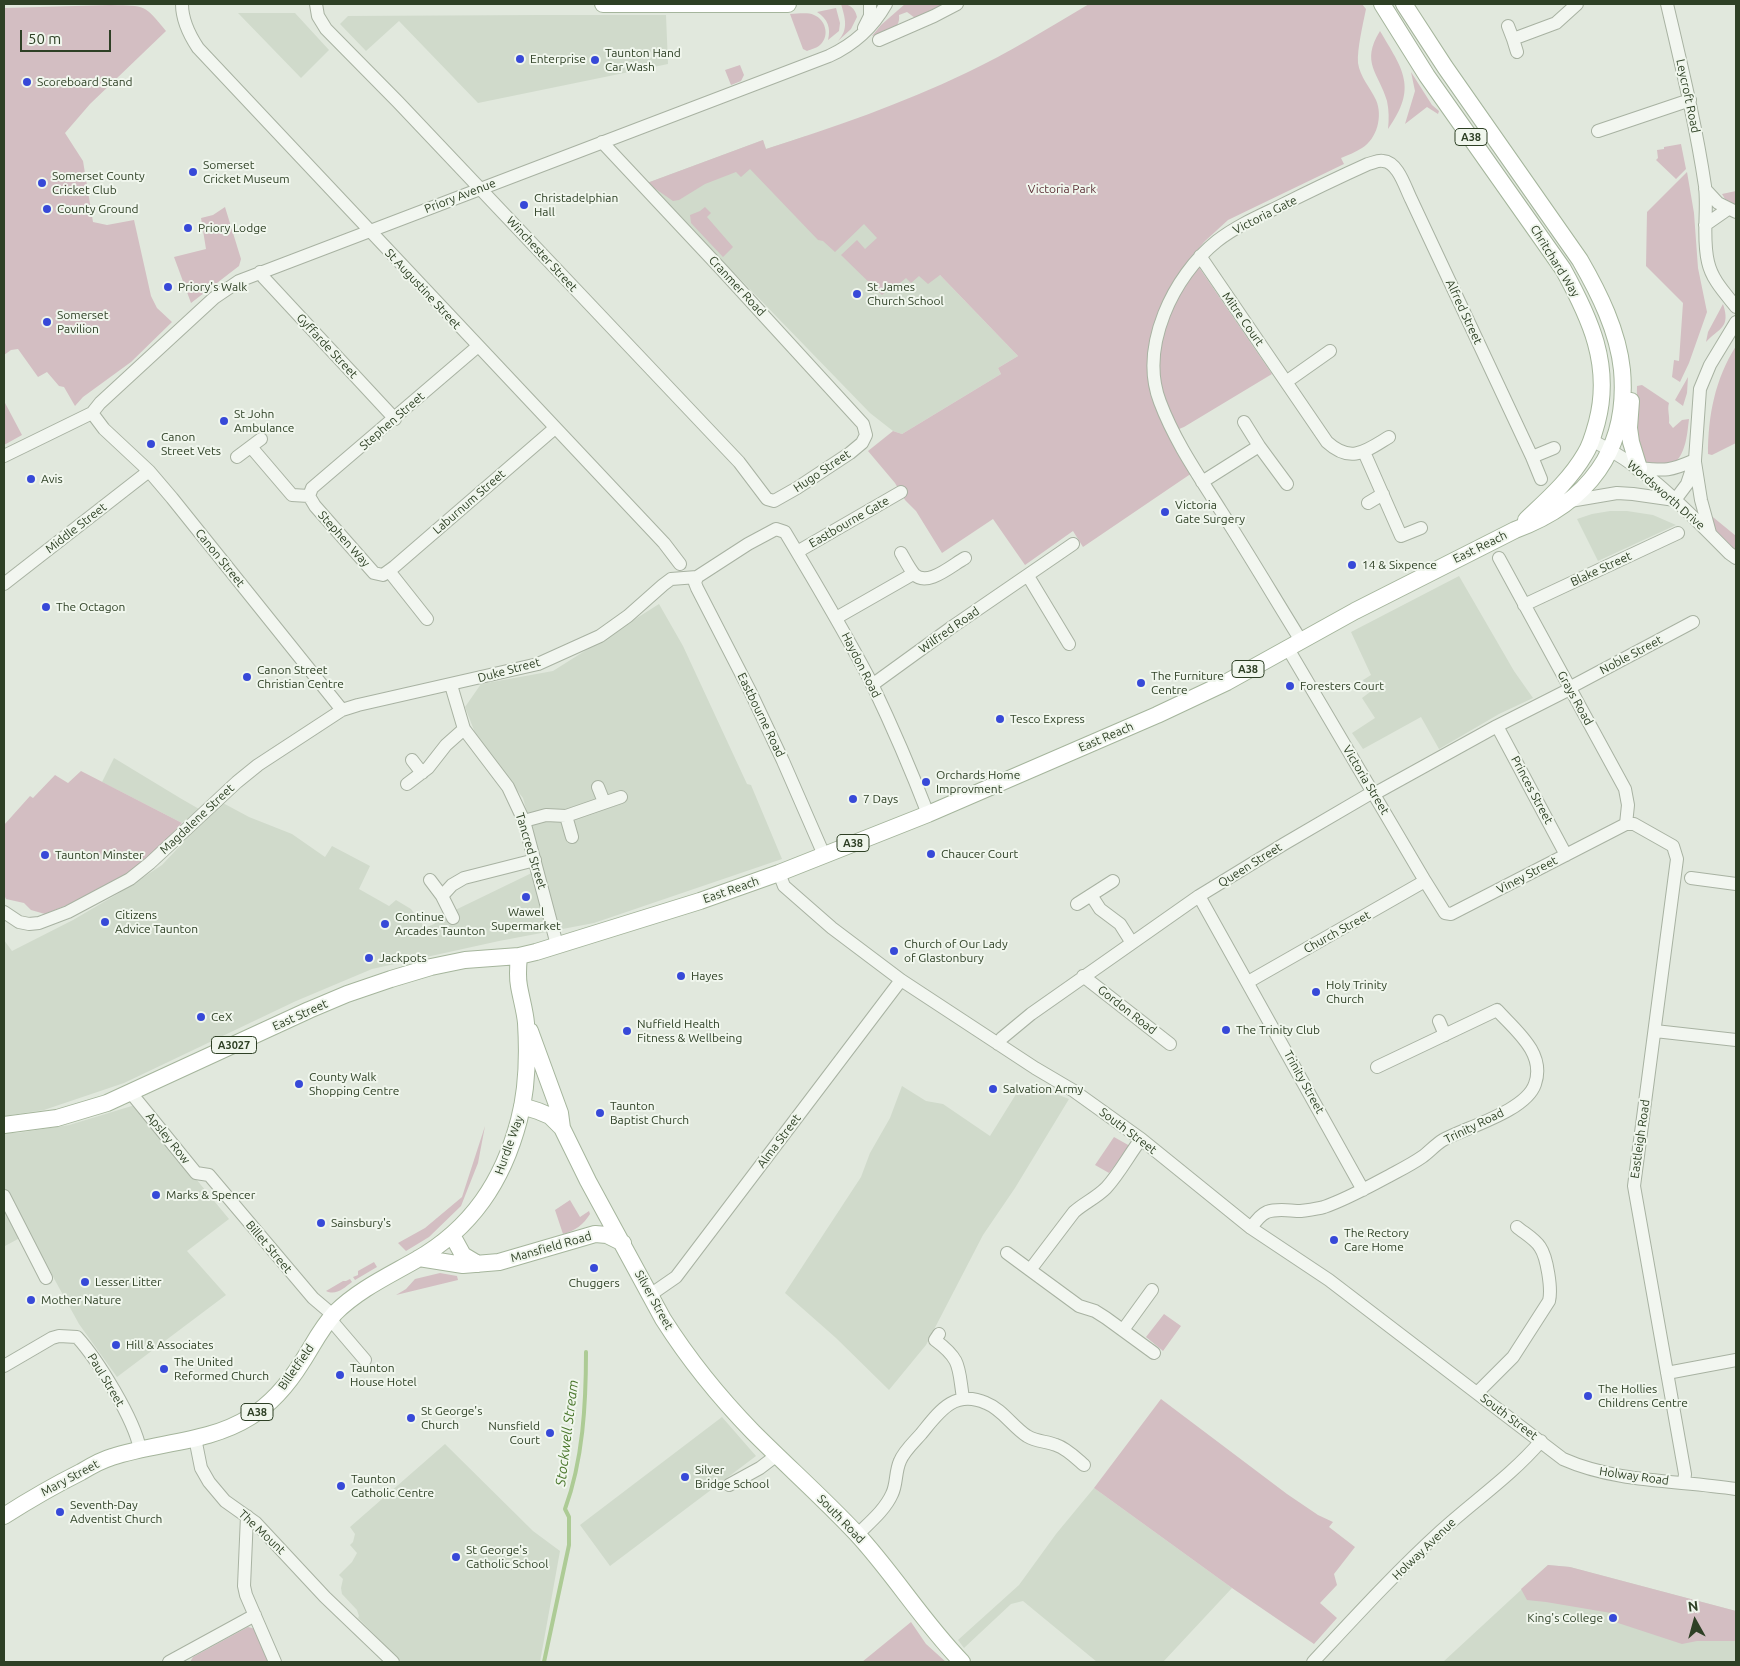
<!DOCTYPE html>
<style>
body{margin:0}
#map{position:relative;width:1740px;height:1666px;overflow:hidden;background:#e1e8dd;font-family:Ubuntu,sans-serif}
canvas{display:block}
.frame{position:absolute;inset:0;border:5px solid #2e4025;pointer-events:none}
.north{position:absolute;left:1670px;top:1596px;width:50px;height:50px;-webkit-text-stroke:4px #f0f6ed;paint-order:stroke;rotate:353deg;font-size:14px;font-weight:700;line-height:20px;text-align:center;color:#2e4025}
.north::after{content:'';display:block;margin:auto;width:18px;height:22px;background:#2e4025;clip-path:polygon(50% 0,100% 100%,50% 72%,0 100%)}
.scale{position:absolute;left:20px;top:30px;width:91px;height:22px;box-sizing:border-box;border:2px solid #2e4025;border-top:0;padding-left:6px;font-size:15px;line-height:18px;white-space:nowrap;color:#2e4025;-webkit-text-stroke:4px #f0f6ed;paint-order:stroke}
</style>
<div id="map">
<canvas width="1740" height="1666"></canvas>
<div class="frame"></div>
<div class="north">N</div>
<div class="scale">50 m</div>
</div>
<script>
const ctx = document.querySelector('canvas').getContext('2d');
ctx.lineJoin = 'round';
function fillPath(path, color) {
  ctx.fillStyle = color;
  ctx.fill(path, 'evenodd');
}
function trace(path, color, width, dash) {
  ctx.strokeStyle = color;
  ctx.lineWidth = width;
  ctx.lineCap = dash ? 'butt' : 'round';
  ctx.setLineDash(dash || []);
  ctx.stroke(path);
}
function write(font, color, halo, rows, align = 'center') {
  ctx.font = font + ' Ubuntu,sans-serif';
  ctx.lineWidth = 4;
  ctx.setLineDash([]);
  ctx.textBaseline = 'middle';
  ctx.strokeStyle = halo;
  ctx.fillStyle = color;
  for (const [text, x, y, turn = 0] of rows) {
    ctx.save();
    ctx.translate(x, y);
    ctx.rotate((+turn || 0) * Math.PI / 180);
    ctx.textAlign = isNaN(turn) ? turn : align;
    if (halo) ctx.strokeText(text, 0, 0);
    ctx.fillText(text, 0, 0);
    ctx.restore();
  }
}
fillPath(new Path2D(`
 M238,13H295L329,50L301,78Z
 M538,15H666L668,64L478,103L399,21L366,51L340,24L348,16Z
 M806,136L1018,356L998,368L1001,374L902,434L893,431L870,413L647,183L763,140L766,149Z
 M1610,511H1627L1653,515L1676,525L1598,561L1577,519L1592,514Z
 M1459,576L1514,671L1533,698L1499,714L1439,749L1421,717L1363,749L1352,733L1375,718L1362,698L1370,692L1363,680L1371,675L1351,632Z
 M659,604L683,646L747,784L751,785L782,859L594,923L499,941L372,969L296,1001L124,1083L44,1110L4,1116V940L12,951L73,920L119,893L162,865L221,802L249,817L292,834L325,857L332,846L370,866L359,889L389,906L396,900L411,909L425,928L434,924L445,915L542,868L523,798L477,738L465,707L481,684L553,671Z
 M114,758L180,798L199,809L182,823L102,782Z
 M902,1086L926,1101L943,1104L990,1136L1018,1091L1026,1096L1030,1088L1037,1089L1051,1092L1069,1099L1015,1188L983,1235L926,1345L889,1390L836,1338L785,1293L861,1177L870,1153L890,1118Z
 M135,1105L229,1219L187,1251L226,1295L117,1377L79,1324L29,1233L5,1246L4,1245V1133H17L69,1125Z
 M722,1417L756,1456L610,1566L580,1525Z
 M445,1444L533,1531L560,1551L540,1662H401L358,1618L359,1616L357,1610L342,1594L341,1588L343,1579L339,1575L352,1562L357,1553L350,1545L353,1542L355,1534L350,1527Z
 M1094,1488L1232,1588L1163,1662H1097L1023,1601L1011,1604L964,1648L958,1640L1019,1585L1056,1534Z
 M1548,1565L1570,1567L1736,1611V1662H1443Z`), '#d0dacb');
fillPath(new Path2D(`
 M841,4C850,4 855,8 857,17L851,29L838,41C849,29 845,18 841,4Z
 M905,4H944L933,13L915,18L907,12L899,15C901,32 884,31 872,36L881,25Z
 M1089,4H1362L1366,9C1363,24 1357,49 1358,63C1360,77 1370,87 1376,100C1383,116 1377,139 1362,148C1356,152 1348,155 1341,158L1344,164L1228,220L1204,242L1192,257L1272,374L1184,427L1169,433L1192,473L1083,547L1073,531L1025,565L993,519L942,553L916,511L905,500L895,483L868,451L893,431L902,434L1001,374L998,368L1018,356L940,275L928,284L919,276L911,283L906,278L893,289L891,287L882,295L841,255L857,240L865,249L877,238L864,224L835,252L823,241L818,240L750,169L741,177L736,172L705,184L679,200L673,201L647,183L763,140L766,149C834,127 902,104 966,73C1008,53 1049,28 1089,4Z
 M111,5C146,6 144,4 166,31L90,104L65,133L83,161L93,222L107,225L134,220L151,296L157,308L172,322L131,362L83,397L75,406L64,387L59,386L47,372L38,377L18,349L11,350L4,355V8Z
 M836,8L840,23L839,31L828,40C831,28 828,19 817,12Z
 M790,14C798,14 807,12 814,15C825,19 830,35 821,44C818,48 811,49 807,51L803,49Z
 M1380,31C1403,70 1418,87 1388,129C1389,120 1389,110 1387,101C1379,73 1360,63 1380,31Z
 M740,65L744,75L741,81L731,85L725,70Z
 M1411,72L1432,105L1439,111L1438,114L1427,107L1405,124L1415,91Z
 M1681,144L1686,169L1676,179L1656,160L1658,158L1657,150L1664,149V147Z
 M1687,172L1694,213L1698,268L1707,312L1689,363L1680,382L1672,377L1674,360L1679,361L1683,303L1646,266L1647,212Z
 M1736,191V205L1725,199L1722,194Z
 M225,207L241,259L239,266L191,303L174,257L206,249L201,218L213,215Z
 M705,207L711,213L707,217L733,247L723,257L691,223L690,215L700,211Z
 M1723,304C1731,328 1719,328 1706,342L1708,332Z
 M1736,346V443L1712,455L1708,454C1708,416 1715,379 1736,346Z
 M1688,377L1687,393L1683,406L1675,400Z
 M1642,385L1669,403C1667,410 1670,416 1669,423L1673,428L1682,420L1689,419C1687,436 1686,453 1673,465H1650L1642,458L1636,445L1637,386Z
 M4,401L22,435L4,445Z
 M1708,513L1736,536V550C1722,542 1713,529 1708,513Z
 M81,771L182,823L150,857L129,874L72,903L45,914L31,910L24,903L6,899L4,895V825L30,796L33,798L55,775L68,783Z
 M485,1126L478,1163L461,1206L429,1237L406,1251L398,1243L425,1228L462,1197Z
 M1114,1137L1130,1146L1109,1173L1095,1165Z
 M570,1200L580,1217L589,1211L590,1214C584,1224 575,1231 563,1234L555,1210Z
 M374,1262L377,1267L355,1280L353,1277L358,1275V1271Z
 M440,1273L457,1276L458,1280L396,1295L406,1289L415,1279Z
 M350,1279L352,1282C344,1288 336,1296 326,1291L343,1281H346Z
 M1164,1314L1181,1326L1163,1351L1146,1337Z
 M1161,1399L1287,1494L1318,1515L1333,1522L1329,1527L1355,1547L1334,1574L1337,1585L1320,1603L1337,1618L1314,1644L1232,1588L1094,1488Z
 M1548,1565L1570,1567L1736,1611V1641H1697L1682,1644L1612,1621L1611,1613L1546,1602L1527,1600L1521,1589Z
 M911,1622L926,1644L946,1662H862Z
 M248,1627L256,1629L270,1662H190L193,1657Z`), '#d3bec2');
trace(new Path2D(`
 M544,1662L569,1545V1517L565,1509C583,1460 586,1404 586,1352`), '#adcb95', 4);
const minor = new Path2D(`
 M182,4C182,19 190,36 198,48L664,543L680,564
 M316,4L318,16L326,29L398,102L739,462L767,499L774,501L797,488L850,453L862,443L866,435L863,424L722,270L602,142
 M1667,4C1681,64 1696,125 1705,186C1708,211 1702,237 1708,262C1712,280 1725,293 1736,307
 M1508,26L1513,39
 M864,28L870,16V4
 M879,40L934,16L957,4
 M1517,52L1513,39L1556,23L1577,4
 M1598,131L1690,100
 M1705,189L1718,203L1736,212
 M1705,225L1728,209
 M1200,256L1327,442C1351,464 1366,451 1389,437
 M260,272L264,278L395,419
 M1286,382L1330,351
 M92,413L104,429L149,471L172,498L342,710
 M1591,440C1646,466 1687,511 1729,553L1736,558
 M1259,446L1287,484
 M251,447L292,495L309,496
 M1364,452L1401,536L1421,528
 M4,456L92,413L100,403L214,298L239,281L829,56C853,45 873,27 886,4
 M237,457L261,439
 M1532,457L1554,448
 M1695,462L1701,500L1710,533
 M1639,468C1666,471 1670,471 1695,460
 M1202,482L1259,446L1244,422
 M309,496L315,506L374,573L383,575L394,567L555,428
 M309,496L312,488L477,347
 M1675,500L1687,484L1695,460L1700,389L1710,365L1736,322
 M1570,501L1617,493L1633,494L1675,500
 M1368,503L1383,494
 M797,552L901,492
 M901,553C905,560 909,568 914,574C927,588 952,565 965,558
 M389,571L427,619
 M1028,576L1069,644
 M697,577L695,583L697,588L750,691L783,761L824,855
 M4,584L149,471
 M1524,605L1678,533
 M836,618L913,574
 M1300,639C1274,597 1248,553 1221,511C1199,476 1175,442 1160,402C1139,347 1173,276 1217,241C1235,227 1255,218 1276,208C1306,193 1337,178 1368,164C1373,163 1378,160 1383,161C1398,162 1405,187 1411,199L1532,457L1541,479
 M1287,647L1425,881L1445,913L1451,914L1626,824L1628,805L1625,789L1499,558
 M451,685L464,729L508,787L524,821L557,945
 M872,685L952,627L1073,544
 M1569,688L1693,622
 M1497,726L1566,855
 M412,760L422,773
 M407,784L428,768L446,745L464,729
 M598,787L604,802
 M1374,794L1497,726L1570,689
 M566,816L572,837
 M524,821L546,815L566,816L621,797
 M1626,824H1634L1673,846L1677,859L1634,1186L1685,1474L1684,1483
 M779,873L784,886L832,928L901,980L1035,1068L1074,1091L1141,1139L1251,1228L1329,1280L1563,1459C1617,1483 1679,1480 1736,1489
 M1691,878L1736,884
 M430,880L442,896
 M1091,895L1100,909L1120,924L1132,943
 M1199,896L1363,1190
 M1077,904L1113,881
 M4,912L19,922L29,924L39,923L68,912L130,879L150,863L237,782L258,765L342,710L358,705L538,664L600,636L628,616L663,585L671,579L697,577L748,544L776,529L785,532C815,582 845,632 872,684C892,726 911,770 928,814
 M453,918L442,896L452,885L464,878L535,860
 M1083,976L1170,1044
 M1248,982L1425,881
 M1439,1021L1445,1035
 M1655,1031L1736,1040
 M998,1044L1002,1038L1031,1014L1199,896L1284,844L1373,792
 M131,1093L196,1173L209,1175L313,1298L333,1315
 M1141,1139C1129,1155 1119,1174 1106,1188C1096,1198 1084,1203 1074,1212L1030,1270L1079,1306L1095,1311L1106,1318L1154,1353
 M4,1196L46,1278
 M1251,1228C1255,1222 1260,1215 1267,1212C1278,1208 1290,1211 1301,1211C1308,1210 1317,1209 1324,1207C1347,1199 1368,1187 1389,1176C1400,1170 1412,1164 1422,1157C1429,1152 1435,1145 1443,1140C1467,1127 1526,1111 1535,1084C1546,1053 1515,1030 1497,1010L1377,1067
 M1007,1253L1030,1270
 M650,1295L676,1277L901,980
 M330,1319L365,1360
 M1123,1330L1152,1290
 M939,1334L935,1340C962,1360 958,1367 963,1398
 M4,1366L52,1338L59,1336L77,1337C98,1360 134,1419 140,1449
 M1667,1373L1736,1360
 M1477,1393L1513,1357L1549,1301C1552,1289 1547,1257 1540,1247C1535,1239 1524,1233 1517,1227
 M195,1438L201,1468L209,1482L225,1501L256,1523L325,1597L393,1662
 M729,1485L760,1468L777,1455
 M247,1516L244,1586L246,1595L275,1662
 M857,1535C869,1523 885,1510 892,1494C897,1484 895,1472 900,1461C904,1451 914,1442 921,1434C939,1412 954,1389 986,1403C1002,1409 1013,1427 1027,1436C1037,1442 1046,1441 1056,1445C1066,1448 1076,1458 1084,1465
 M169,1662L255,1615
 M1313,1662C1355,1617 1396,1572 1441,1531C1474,1501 1512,1475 1541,1441`);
const major = new Path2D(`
 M603,4H788
 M1382,4L1427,76L1563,269C1590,318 1612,365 1597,422C1594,433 1591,445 1585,454C1570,480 1547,500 1526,520
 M1631,401L1629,428L1631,442L1639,468
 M530,1031L560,1113L562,1128
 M522,1106L538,1111L550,1116L562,1128L588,1181L663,1319C689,1360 720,1398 753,1432C787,1466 823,1498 856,1533C894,1574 923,1622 962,1662
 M4,1125L57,1118L107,1103L309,1010L347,994L391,979L431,967L465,960L519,956L536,952L700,901L779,873L928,814L1157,715L1227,682L1355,611L1515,530C1588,503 1629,450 1622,370C1618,331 1599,293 1580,260L1445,67L1404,4
 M452,1235L463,1255L478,1264
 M419,1258L463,1265L499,1262L595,1234L607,1235L623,1243
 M4,1516C29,1500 55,1485 81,1472C91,1466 101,1460 112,1457C156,1442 209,1443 250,1417C271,1404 289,1383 302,1362C313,1345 321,1328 335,1313C358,1290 388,1276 416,1260C472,1228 503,1181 519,1120C527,1090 528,1055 526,1023C525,1011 521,998 519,986C517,976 518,966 519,956`);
trace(minor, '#a8b2a2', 14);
trace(major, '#a5b59c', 18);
trace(minor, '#f2f6f0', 12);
trace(major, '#fff', 16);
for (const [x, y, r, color] of [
 [520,59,5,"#3749d8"],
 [595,60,5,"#3749d8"],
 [27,82,5,"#3749d8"],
 [193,172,5,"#3749d8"],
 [42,183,5,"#3749d8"],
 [524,205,5,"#3749d8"],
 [47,209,5,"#3749d8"],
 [188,228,5,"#3749d8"],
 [168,287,5,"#3749d8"],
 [857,294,5,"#3749d8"],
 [47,322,5,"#3749d8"],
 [224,421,5,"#3749d8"],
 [151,444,5,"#3749d8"],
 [31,479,5,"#3749d8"],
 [1165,512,5,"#3749d8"],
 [1352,565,5,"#3749d8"],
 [46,607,5,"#3749d8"],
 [247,677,5,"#3749d8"],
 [1141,683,5,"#3749d8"],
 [1290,686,5,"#3749d8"],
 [1000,719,5,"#3749d8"],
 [926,782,5,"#3749d8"],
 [853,799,5,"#3749d8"],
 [931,854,5,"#3749d8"],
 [45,855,5,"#3749d8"],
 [526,897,5,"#3749d8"],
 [105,922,5,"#3749d8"],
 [385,924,5,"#3749d8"],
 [894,951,5,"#3749d8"],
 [369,958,5,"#3749d8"],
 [681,976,5,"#3749d8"],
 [1316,992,5,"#3749d8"],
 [201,1017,5,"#3749d8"],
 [1226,1030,5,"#3749d8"],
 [627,1031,5,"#3749d8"],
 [299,1084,5,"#3749d8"],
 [993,1089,5,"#3749d8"],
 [600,1113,5,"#3749d8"],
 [156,1195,5,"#3749d8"],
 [321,1223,5,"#3749d8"],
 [1334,1240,5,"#3749d8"],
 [594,1268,5,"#3749d8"],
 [85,1282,5,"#3749d8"],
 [31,1300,5,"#3749d8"],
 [116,1345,5,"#3749d8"],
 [164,1369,5,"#3749d8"],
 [340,1375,5,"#3749d8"],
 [1588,1396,5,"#3749d8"],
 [411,1418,5,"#3749d8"],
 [550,1433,5,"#3749d8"],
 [685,1477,5,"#3749d8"],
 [341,1486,5,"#3749d8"],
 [60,1512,5,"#3749d8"],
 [456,1557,5,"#3749d8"],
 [1613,1618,5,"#3749d8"]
]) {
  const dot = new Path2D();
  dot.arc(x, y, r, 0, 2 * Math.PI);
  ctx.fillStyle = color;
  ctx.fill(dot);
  trace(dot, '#f0f6ed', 2);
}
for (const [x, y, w] of [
 [1471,137,32],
 [1248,669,32],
 [853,843,32],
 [234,1045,45],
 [257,1412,32]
]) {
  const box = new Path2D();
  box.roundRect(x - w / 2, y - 8.5, w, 17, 4);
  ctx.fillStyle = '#f0f6ed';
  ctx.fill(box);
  trace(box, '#2e4025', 1);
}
write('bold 11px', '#2e4025', null, [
 ["A38",1471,137],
 ["A38",1248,669],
 ["A38",853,843],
 ["A3027",234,1045],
 ["A38",257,1412]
]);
write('12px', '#2e4025', '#f0f6ed', [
 ["Taunton Hand",605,53],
 ["Car Wash",605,67],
 ["Enterprise",530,59],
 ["Scoreboard Stand",37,82],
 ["Somerset",203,165],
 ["Cricket Museum",203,179],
 ["Somerset County",52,176],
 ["Cricket Club",52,190],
 ["Christadelphian",534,198],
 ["Hall",534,212],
 ["County Ground",57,209],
 ["Priory Lodge",198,228],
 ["Priory's Walk",178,287],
 ["St James",867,287],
 ["Church School",867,301],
 ["Somerset",57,315],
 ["Pavilion",57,329],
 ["St John",234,414],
 ["Ambulance",234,428],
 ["Canon",161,437],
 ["Street Vets",161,451],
 ["Avis",41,479],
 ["Victoria",1175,505],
 ["Gate Surgery",1175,519],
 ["14 & Sixpence",1362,565],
 ["The Octagon",56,607],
 ["Canon Street",257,670],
 ["Christian Centre",257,684],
 ["The Furniture",1151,676],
 ["Centre",1151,690],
 ["Foresters Court",1300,686],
 ["Tesco Express",1010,719],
 ["Orchards Home",936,775],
 ["Improvment",936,789],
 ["7 Days",863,799],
 ["Chaucer Court",941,854],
 ["Taunton Minster",55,855],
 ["Wawel",526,912,"center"],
 ["Supermarket",526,926,"center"],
 ["Citizens",115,915],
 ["Advice Taunton",115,929],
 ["Continue",395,917],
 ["Arcades Taunton",395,931],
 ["Church of Our Lady",904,944],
 ["of Glastonbury",904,958],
 ["Jackpots",379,958],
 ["Hayes",691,976],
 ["Holy Trinity",1326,985],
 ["Church",1326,999],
 ["CeX",211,1017],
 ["Nuffield Health",637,1024],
 ["Fitness & Wellbeing",637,1038],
 ["The Trinity Club",1236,1030],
 ["County Walk",309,1077],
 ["Shopping Centre",309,1091],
 ["Salvation Army",1003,1089],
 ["Taunton",610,1106],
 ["Baptist Church",610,1120],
 ["Marks & Spencer",166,1195],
 ["Sainsbury's",331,1223],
 ["The Rectory",1344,1233],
 ["Care Home",1344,1247],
 ["Lesser Litter",95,1282],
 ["Chuggers",594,1283,"center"],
 ["Mother Nature",41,1300],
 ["Hill & Associates",126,1345],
 ["The United",174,1362],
 ["Reformed Church",174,1376],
 ["Taunton",350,1368],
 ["House Hotel",350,1382],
 ["The Hollies",1598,1389],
 ["Childrens Centre",1598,1403],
 ["St George's",421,1411],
 ["Church",421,1425],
 ["Nunsfield",540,1426,"right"],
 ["Court",540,1440,"right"],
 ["Silver",695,1470],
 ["Bridge School",695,1484],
 ["Taunton",351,1479],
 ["Catholic Centre",351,1493],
 ["Seventh-Day",70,1505],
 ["Adventist Church",70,1519],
 ["St George's",466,1550],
 ["Catholic School",466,1564],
 ["King's College",1603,1618,"right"]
], 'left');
write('12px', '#2e4025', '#f0f6ed', [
 ["Leycroft Road",1688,96,78],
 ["Priory Avenue",460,196,-21],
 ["Victoria Gate",1265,215,-27],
 ["Winchester Street",542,254,47],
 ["Chritchard Way",1555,261,58],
 ["Cranmer Road",737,286,47],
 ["St Augustine Street",423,289,47],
 ["Alfred Street",1464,312,65],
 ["Mitre Court",1243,319,55],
 ["Gyffarde Street",327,346,47],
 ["Stephen Street",392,421,-41],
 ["Hugo Street",822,471,-34],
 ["Wordsworth Drive",1666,495,41],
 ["Laburnum Street",469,502,-41],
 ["Eastbourne Gate",849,522,-30],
 ["Middle Street",76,528,-38],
 ["Stephen Way",344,539,48],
 ["East Reach",1480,547,-26],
 ["Canon Street",220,558,51],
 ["Blake Street",1601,569,-25],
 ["Wilfred Road",949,630,-35],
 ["Noble Street",1631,655,-28],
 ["Haydon Road",861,665,63],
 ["Duke Street",509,670,-15],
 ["Grays Road",1575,698,61],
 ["Eastbourne Road",761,715,64],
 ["East Reach",1106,737,-23],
 ["Victoria Street",1366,780,59],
 ["Princes Street",1532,790,62],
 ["Magdalene Street",197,819,-43],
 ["Tancred Street",531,851,73],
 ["Queen Street",1250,865,-32],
 ["Viney Street",1527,875,-28],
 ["East Reach",731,890,-19],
 ["Church Street",1337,932,-29],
 ["Gordon Road",1127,1010,38],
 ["East Street",300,1015,-24],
 ["Trinity Street",1304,1082,61],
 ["Trinity Road",1474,1126,-26],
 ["South Street",1128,1131,37],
 ["Apsley Row",168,1138,51],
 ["Eastleigh Road",1640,1139,-82],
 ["Alma Street",779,1141,-53],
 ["Hurdle Way",509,1145,-70],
 ["Billet Street",269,1247,50],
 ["Mansfield Road",551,1247,-16],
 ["Silver Street",654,1300,61],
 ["Billetfield",296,1367,-55],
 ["Paul Street",106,1380,59],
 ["South Street",1509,1417,37],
 ["Holway Road",1634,1476,8],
 ["Mary Street",70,1478,-28],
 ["South Road",841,1519,46],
 ["The Mount",262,1532,43],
 ["Holway Avenue",1424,1549,-44]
]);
write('12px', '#5d3238', '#f0f6ed', [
 ["Victoria Park",1062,189]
]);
write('italic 14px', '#4b772d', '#f0f6ed', [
 ["Stockwell Stream",567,1433,-83]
]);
</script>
